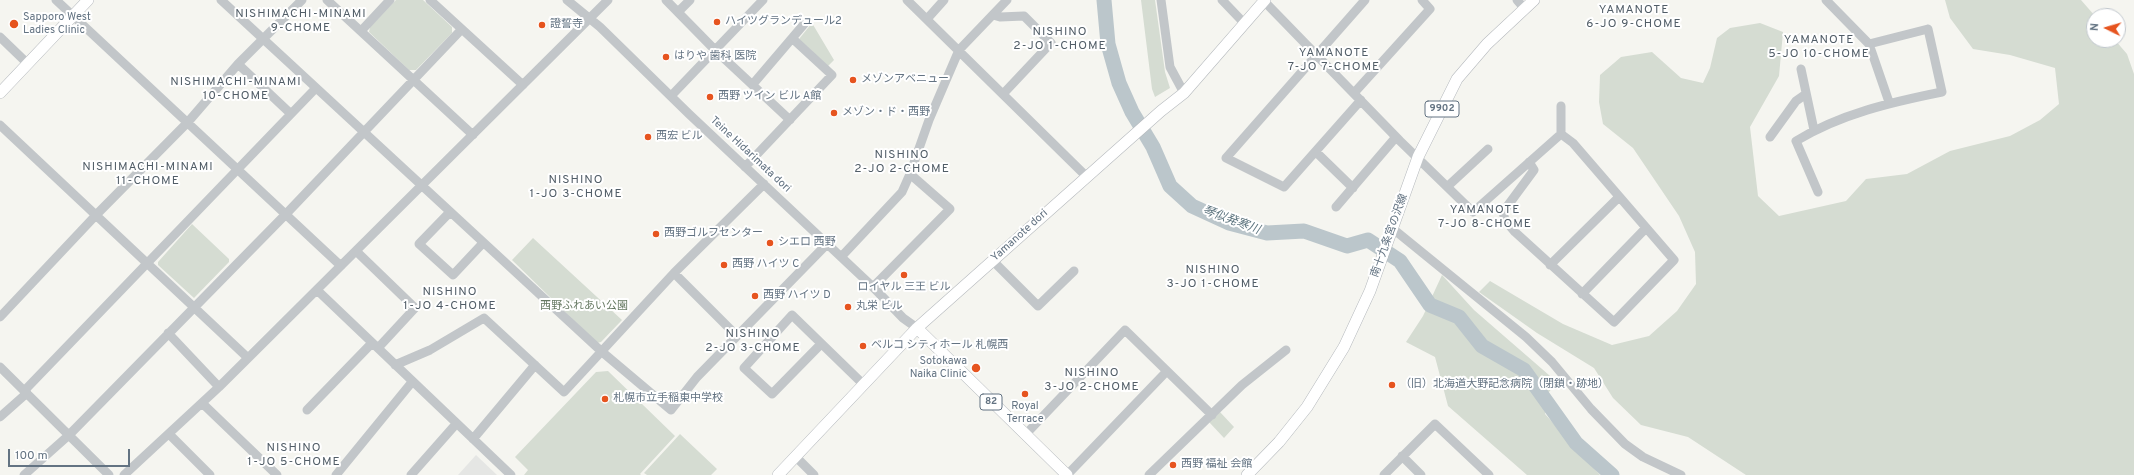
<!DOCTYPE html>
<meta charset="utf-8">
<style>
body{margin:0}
#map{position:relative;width:2134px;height:475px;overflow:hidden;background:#f5f5f0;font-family:Overpass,sans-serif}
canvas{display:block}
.north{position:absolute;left:2086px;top:8px;width:40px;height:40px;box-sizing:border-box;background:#fff;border:1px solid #c1c7cd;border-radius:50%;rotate:275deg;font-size:11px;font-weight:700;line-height:16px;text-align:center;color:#637382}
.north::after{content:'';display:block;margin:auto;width:14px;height:18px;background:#e6541f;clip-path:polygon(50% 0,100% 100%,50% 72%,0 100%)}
.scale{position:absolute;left:8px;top:449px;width:122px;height:18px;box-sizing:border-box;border:2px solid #637382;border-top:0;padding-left:5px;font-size:12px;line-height:14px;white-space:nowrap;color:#637382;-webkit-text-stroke:3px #fff;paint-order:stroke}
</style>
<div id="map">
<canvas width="2134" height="475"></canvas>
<div class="north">N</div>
<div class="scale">100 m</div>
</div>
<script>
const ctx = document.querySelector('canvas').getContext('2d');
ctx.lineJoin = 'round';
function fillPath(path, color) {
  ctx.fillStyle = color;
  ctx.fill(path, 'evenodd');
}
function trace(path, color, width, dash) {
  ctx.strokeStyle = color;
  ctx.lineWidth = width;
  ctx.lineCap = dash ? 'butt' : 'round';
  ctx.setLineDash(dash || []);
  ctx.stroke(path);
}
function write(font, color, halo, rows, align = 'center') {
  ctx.font = font + ' Overpass,"Noto Sans JP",sans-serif';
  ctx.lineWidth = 4;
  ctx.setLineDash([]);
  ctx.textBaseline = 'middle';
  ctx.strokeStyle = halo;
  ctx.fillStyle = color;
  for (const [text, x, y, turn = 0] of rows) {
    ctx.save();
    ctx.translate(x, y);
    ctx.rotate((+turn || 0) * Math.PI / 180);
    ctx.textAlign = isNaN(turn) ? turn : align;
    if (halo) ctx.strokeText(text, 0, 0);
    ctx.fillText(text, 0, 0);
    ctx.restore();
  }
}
fillPath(new Path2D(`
 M476,455L497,475H458Z`), '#e5e6e4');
fillPath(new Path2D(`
 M396,0H423L452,27V33L416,70H409L369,32L370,27Z
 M1141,0H1155L1165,72L1170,88L1155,97L1152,89Z
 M1945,0H2081L2095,16L2094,40H2115L2127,54L2134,74V475H1746L1688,437L1641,425L1613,398L1594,368L1537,333L1479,292L1490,281L1563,324L1612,345L1649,336L1677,311L1696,284L1695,252L1679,216L1633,148L1603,124L1599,102L1600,75L1621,57L1652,52L1681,78L1703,83L1710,68L1717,38L1730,28L1760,23L1783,32L1779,76L1750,127L1758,196L1779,216L1846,201L1866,179L1907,174L1950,151L2010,136L2040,120L2059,104L2055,68L2010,55L1973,49L1950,18Z
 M812,23L834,60L828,66L799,39Z
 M192,224L229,259V262L194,298L158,265V262Z
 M533,238L622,320L601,342L597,343L512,260Z
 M1442,275L1474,310L1557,382L1549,392L1545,414L1600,475H1527L1448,406L1435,357L1406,342L1423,316Z
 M608,371L675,436L640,474L641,475H524L528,470L515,457L596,372Z
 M1220,412L1234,427L1224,438L1209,422Z
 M680,434L717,469L711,475H647L644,473Z`), '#d5dcd2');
trace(new Path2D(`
 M1104,0L1108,44L1119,83L1132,112L1153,147L1170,186L1192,206L1229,223L1267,233L1304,231L1347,246L1368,240L1400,261L1430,305L1459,317L1482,346L1524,370L1576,443L1612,475`), '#bbc6cb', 15);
const major = new Path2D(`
 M0,93L88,0
 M917,328L1067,475
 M778,475L917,328L1161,111L1184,93L1265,0
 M1247,475L1279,442L1307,407L1344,347L1370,291L1418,157L1457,79L1487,44L1534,0`);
trace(major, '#b5b9bd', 12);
trace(new Path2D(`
 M56,0L341,266
 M221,0L601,351L671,410L697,377L827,244
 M327,0L473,135
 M430,0L523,85
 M567,0L600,27L689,114L873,287L903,318L917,328
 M666,0L715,50L790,120
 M907,0L1087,177
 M1161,0L1170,67L1184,93
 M1222,0L1244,23
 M1517,0L1524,8
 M1826,0L1869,44L1889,102
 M1264,1L1400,141L1473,212L1561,134
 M678,12L690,0
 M993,15L1000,17L1024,16L1051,43L1003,94
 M927,19L944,0
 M361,31L390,0
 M0,37L28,64
 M238,64L291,114
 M1801,69L1814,130
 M753,84L805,23
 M1354,93L1430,9L1422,0
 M671,96L763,0
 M1361,100L1284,187L1226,158L1365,0
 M0,125L248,358
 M1770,137L1796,101L1806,94
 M1316,152L1353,188
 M1529,162L1534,170L1503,212L1505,220L1515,232L1614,322L1674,260L1573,143L1561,134V106
 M745,167L832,75L793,39
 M1448,186L1488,149
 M1818,192L1796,141C1840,114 1892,102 1942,92L1928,29L1869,44
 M1336,207L1396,137
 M450,212L419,244L453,275L483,243
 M1392,228L1526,337L1552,362L1591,409L1625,444L1643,457L1681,475
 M356,251L415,308L378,348
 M841,257L902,192L910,174L929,120L959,50L1007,0
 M992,260L1038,306L1074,271
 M1550,265L1619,197
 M674,273L737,336
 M873,287L950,209L910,174
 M317,290L511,475
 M1582,294L1646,228
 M0,317L97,214L188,122L238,64L302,0
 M168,333L219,387
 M821,344L772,394L744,368L792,315L863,384
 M395,365L430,350L484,318L564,392L674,273L764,184
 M0,367L109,475
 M24,391L316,88
 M202,403L277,475
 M307,410L372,343
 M0,417L27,393
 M169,434L210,475
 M1025,435L1125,330L1212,415
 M473,439L535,365
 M795,456L814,475
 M1402,456L1421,475
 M24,475L69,435L286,214L461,30
 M124,475L219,387L608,0
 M336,475L412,382
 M411,475L456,424
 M1067,475L1167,371
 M1149,475L1242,385L1286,350
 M1384,475L1435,424L1489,475`), '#c2c6c9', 9);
trace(major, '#fff', 11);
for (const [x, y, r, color] of [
 [717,22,4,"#e6541f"],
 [14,24,5,"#e6541f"],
 [542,25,4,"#e6541f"],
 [666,57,4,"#e6541f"],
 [853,80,4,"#e6541f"],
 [710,97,4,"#e6541f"],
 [834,113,4,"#e6541f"],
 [648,137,4,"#e6541f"],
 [656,234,4,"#e6541f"],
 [770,243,4,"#e6541f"],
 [724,265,4,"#e6541f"],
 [904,275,4,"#e6541f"],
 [755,296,4,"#e6541f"],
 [848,307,4,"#e6541f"],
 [863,346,4,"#e6541f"],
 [976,368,5,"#e6541f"],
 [1392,385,4,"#e6541f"],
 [1025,394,4,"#e6541f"],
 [605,399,4,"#e6541f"],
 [1173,465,4,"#e6541f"]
]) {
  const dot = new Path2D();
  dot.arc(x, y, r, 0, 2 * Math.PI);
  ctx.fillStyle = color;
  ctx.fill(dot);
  trace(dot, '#fff', 1.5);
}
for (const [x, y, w] of [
 [1442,109,34],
 [991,402,22]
]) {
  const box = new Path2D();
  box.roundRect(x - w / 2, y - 8, w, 16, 3);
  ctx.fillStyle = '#fff';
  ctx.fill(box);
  trace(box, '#637382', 1);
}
write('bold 10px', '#637382', null, [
 ["9902",1442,109],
 ["82",991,402]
]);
write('11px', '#637382', '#fff', [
 ["Sapporo West",23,18],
 ["Ladies Clinic",23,31],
 ["ハイツグランデュール2",725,22],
 ["證誓寺",550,25],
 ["はりや 歯科 医院",674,57],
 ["メゾンアベニュー",861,80],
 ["西野 ツイン ビル A館",718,97],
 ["メゾン・ド・西野",842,113],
 ["西宏 ビル",656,137],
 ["西野ゴルフセンター",664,234],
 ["シエロ 西野",778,243],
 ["西野 ハイツ C",732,265],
 ["ロイヤル 三王 ビル",904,288,"center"],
 ["西野 ハイツ D",763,296],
 ["丸栄 ビル",856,307],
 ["ベルコ シティホール 札幌西",871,346],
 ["Sotokawa",967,362,"right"],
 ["Naika Clinic",967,375,"right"],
 ["（旧）北海道大野記念病院（閉鎖・跡地）",1400,385],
 ["札幌市立手稲東中学校",613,399],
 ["Royal",1025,407,"center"],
 ["Terrace",1025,420,"center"],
 ["西野 福祉 会館",1181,465]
], 'left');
write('11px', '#637382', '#fff', [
 ["Teine Hidarimata dori",750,155,43],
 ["Yamanote dori",1020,236,-42],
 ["南十九条宮の沢線",1390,236,-70]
]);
write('11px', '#667962', '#fff', [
 ["西野ふれあい公園",584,307]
]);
ctx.letterSpacing = '1px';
write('12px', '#515d67', '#fff', [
 ["YAMANOTE",1634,11],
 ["6-JO 9-CHOME",1634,25],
 ["NISHIMACHI-MINAMI",301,15],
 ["9-CHOME",301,29],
 ["NISHINO",1060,33],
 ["2-JO 1-CHOME",1060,47],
 ["YAMANOTE",1819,41],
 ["5-JO 10-CHOME",1819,55],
 ["YAMANOTE",1334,54],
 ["7-JO 7-CHOME",1334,68],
 ["NISHIMACHI-MINAMI",236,83],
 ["10-CHOME",236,97],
 ["NISHINO",902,156],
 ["2-JO 2-CHOME",902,170],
 ["NISHIMACHI-MINAMI",148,168],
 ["11-CHOME",148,182],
 ["NISHINO",576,181],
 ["1-JO 3-CHOME",576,195],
 ["YAMANOTE",1485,211],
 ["7-JO 8-CHOME",1485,225],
 ["NISHINO",1213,271],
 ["3-JO 1-CHOME",1213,285],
 ["NISHINO",450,293],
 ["1-JO 4-CHOME",450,307],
 ["NISHINO",753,335],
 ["2-JO 3-CHOME",753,349],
 ["NISHINO",1092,374],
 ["3-JO 2-CHOME",1092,388],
 ["NISHINO",294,449],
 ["1-JO 5-CHOME",294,463]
]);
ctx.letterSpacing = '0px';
write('italic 12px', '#5f7680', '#fff', [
 ["琴似発寒川",1231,221,20]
]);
</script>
